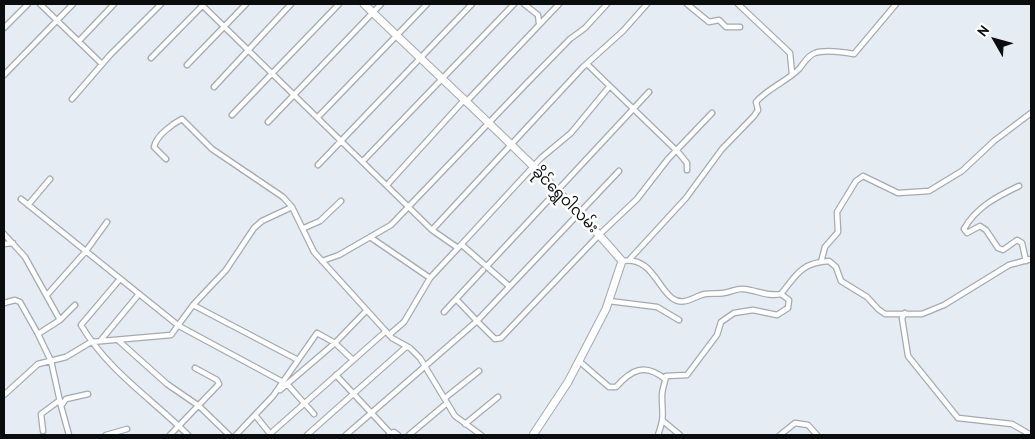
<!DOCTYPE html>
<meta charset="utf-8">
<style>
body{margin:0}
#map{position:relative;width:1035px;height:439px;overflow:hidden;background:#e6ecf3;font-family:"PT Sans",sans-serif}
canvas{display:block}
.frame{position:absolute;inset:0;border:5px solid #0a0c0e;pointer-events:none}
.north{position:absolute;left:970px;top:15px;width:50px;height:50px;-webkit-text-stroke:4px #fff;paint-order:stroke;rotate:308deg;font-size:14px;font-weight:700;line-height:20px;text-align:center;color:#0a0c0e}
.north::after{content:'';display:block;margin:auto;width:18px;height:22px;background:#0a0c0e;clip-path:polygon(50% 0,100% 100%,50% 72%,0 100%)}
</style>
<div id="map">
<canvas width="1035" height="439"></canvas>
<div class="frame"></div>
<div class="north">N</div>
</div>
<script>
const ctx = document.querySelector('canvas').getContext('2d');
ctx.lineJoin = 'round';
function trace(path, color, width, dash) {
  ctx.strokeStyle = color;
  ctx.lineWidth = width;
  ctx.lineCap = dash ? 'butt' : 'round';
  ctx.setLineDash(dash || []);
  ctx.stroke(path);
}
function write(font, color, halo, rows, align = 'center') {
  ctx.font = font + ' "PT Sans","Noto Sans Myanmar",sans-serif';
  ctx.lineWidth = 5;
  ctx.setLineDash([]);
  ctx.textBaseline = 'middle';
  ctx.strokeStyle = halo;
  ctx.fillStyle = color;
  for (const [text, x, y, turn = 0] of rows) {
    ctx.save();
    ctx.translate(x, y);
    ctx.rotate((+turn || 0) * Math.PI / 180);
    ctx.textAlign = isNaN(turn) ? turn : align;
    if (halo) ctx.strokeText(text, 0, 0);
    ctx.fillText(text, 0, 0);
    ctx.restore();
  }
}
const street = new Path2D(`
 M40,4L102,64
 M201,4L432,230L458,248L541,158L571,133L609,87
 M524,4L538,15L539,23
 M687,4L709,22L719,20L726,27H740
 M738,4L790,53L792,74
 M4,28L28,4
 M79,41L114,4
 M151,58L204,4
 M587,64L678,152L687,163V170
 M187,65L246,4
 M4,75L73,4
 M214,87L291,4
 M72,99L110,55L161,4
 M467,101L559,4
 M232,115L339,4
 M318,117L427,4
 M268,122L381,4
 M166,159L154,147C156,136 172,124 182,119L212,149L283,197L292,207L314,252L392,338L410,348L420,358L455,416L481,435
 M363,161L514,4
 M318,165L472,4
 M387,185L465,99
 M1019,186C998,196 976,207 964,229L967,233L980,226L986,230L998,248L1003,250L1017,240L1022,243L1026,261
 M21,199L179,326L283,382
 M28,205L50,179
 M304,228L320,221L341,201
 M432,230L583,67L623,31L647,4
 M4,234L25,257L60,320
 M370,237L430,278
 M4,244L13,243
 M462,245L509,286
 M629,260L686,198L722,149L754,116L758,110L756,102C768,88 786,82 799,69C804,63 808,55 815,53C826,49 843,52 854,54L896,4
 M322,261L339,255L391,225L527,83L570,39L585,28L607,4
 M622,261C651,256 657,287 672,298C684,307 694,296 705,294C711,293 718,294 724,293C731,292 737,288 743,289C757,290 767,297 781,294C797,274 801,263 829,261L836,267L841,281L867,297L878,309L885,314H922L944,305L1009,265L1031,259
 M821,262L825,247L838,232L837,212L856,181L863,176L898,193L929,191L962,171L994,141L1031,113
 M487,266L649,92
 M120,279L81,325C108,371 151,398 188,435
 M47,295L86,251L107,222
 M456,299L477,321L619,171
 M609,301L657,307L679,320
 M4,303L15,300L20,302L38,334
 M193,305L298,360
 M444,312L483,270
 M905,313L902,318L908,356L958,418L1012,424L1031,435
 M389,335L404,322L430,278L458,248
 M101,340L139,294
 M119,341L167,384L199,406L229,435
 M579,361L609,387H616C632,369 645,363 665,379
 M336,375L391,434
 M287,384L314,414
 M280,390L335,343L366,311
 M4,395L38,364L66,357L91,342L171,335L193,305L226,270L254,228L262,221L292,207
 M445,398L479,371
 M61,406L51,361L38,334L60,320L75,305
 M255,415L271,435
 M663,421L680,435
 M465,424L498,397
 M43,431L41,414L60,400
 M270,434L386,331
 M69,435L61,406L66,399L88,394
 M106,435L127,429
 M170,435L219,384L217,380L195,368
 M236,435L273,396L317,333L335,343L353,360
 M307,435L406,347
 M346,435L477,321L495,339L501,338L600,234L637,199L668,159L712,113
 M389,435L394,432L398,435
 M409,435L447,403
 M658,435C665,415 662,415 662,396C662,389 665,383 666,376L687,375L717,335L721,322L734,313L753,310L777,315L788,308L789,300L781,294
 M780,435L795,423L808,425L817,435`);
const secondary = new Path2D(`
 M364,4C450,88 543,169 622,261L606,309L568,382L533,435`);
trace(street, '#a5aab1', 7);
trace(secondary, '#a5aab1', 9);
trace(street, '#fff', 4.5);
trace(secondary, '#fff', 7);
write('15px', '#0a0c0e', '#fff', [
 ["ခိုင်ရွှေဝါလမ်း",565,200,45]
]);
</script>
